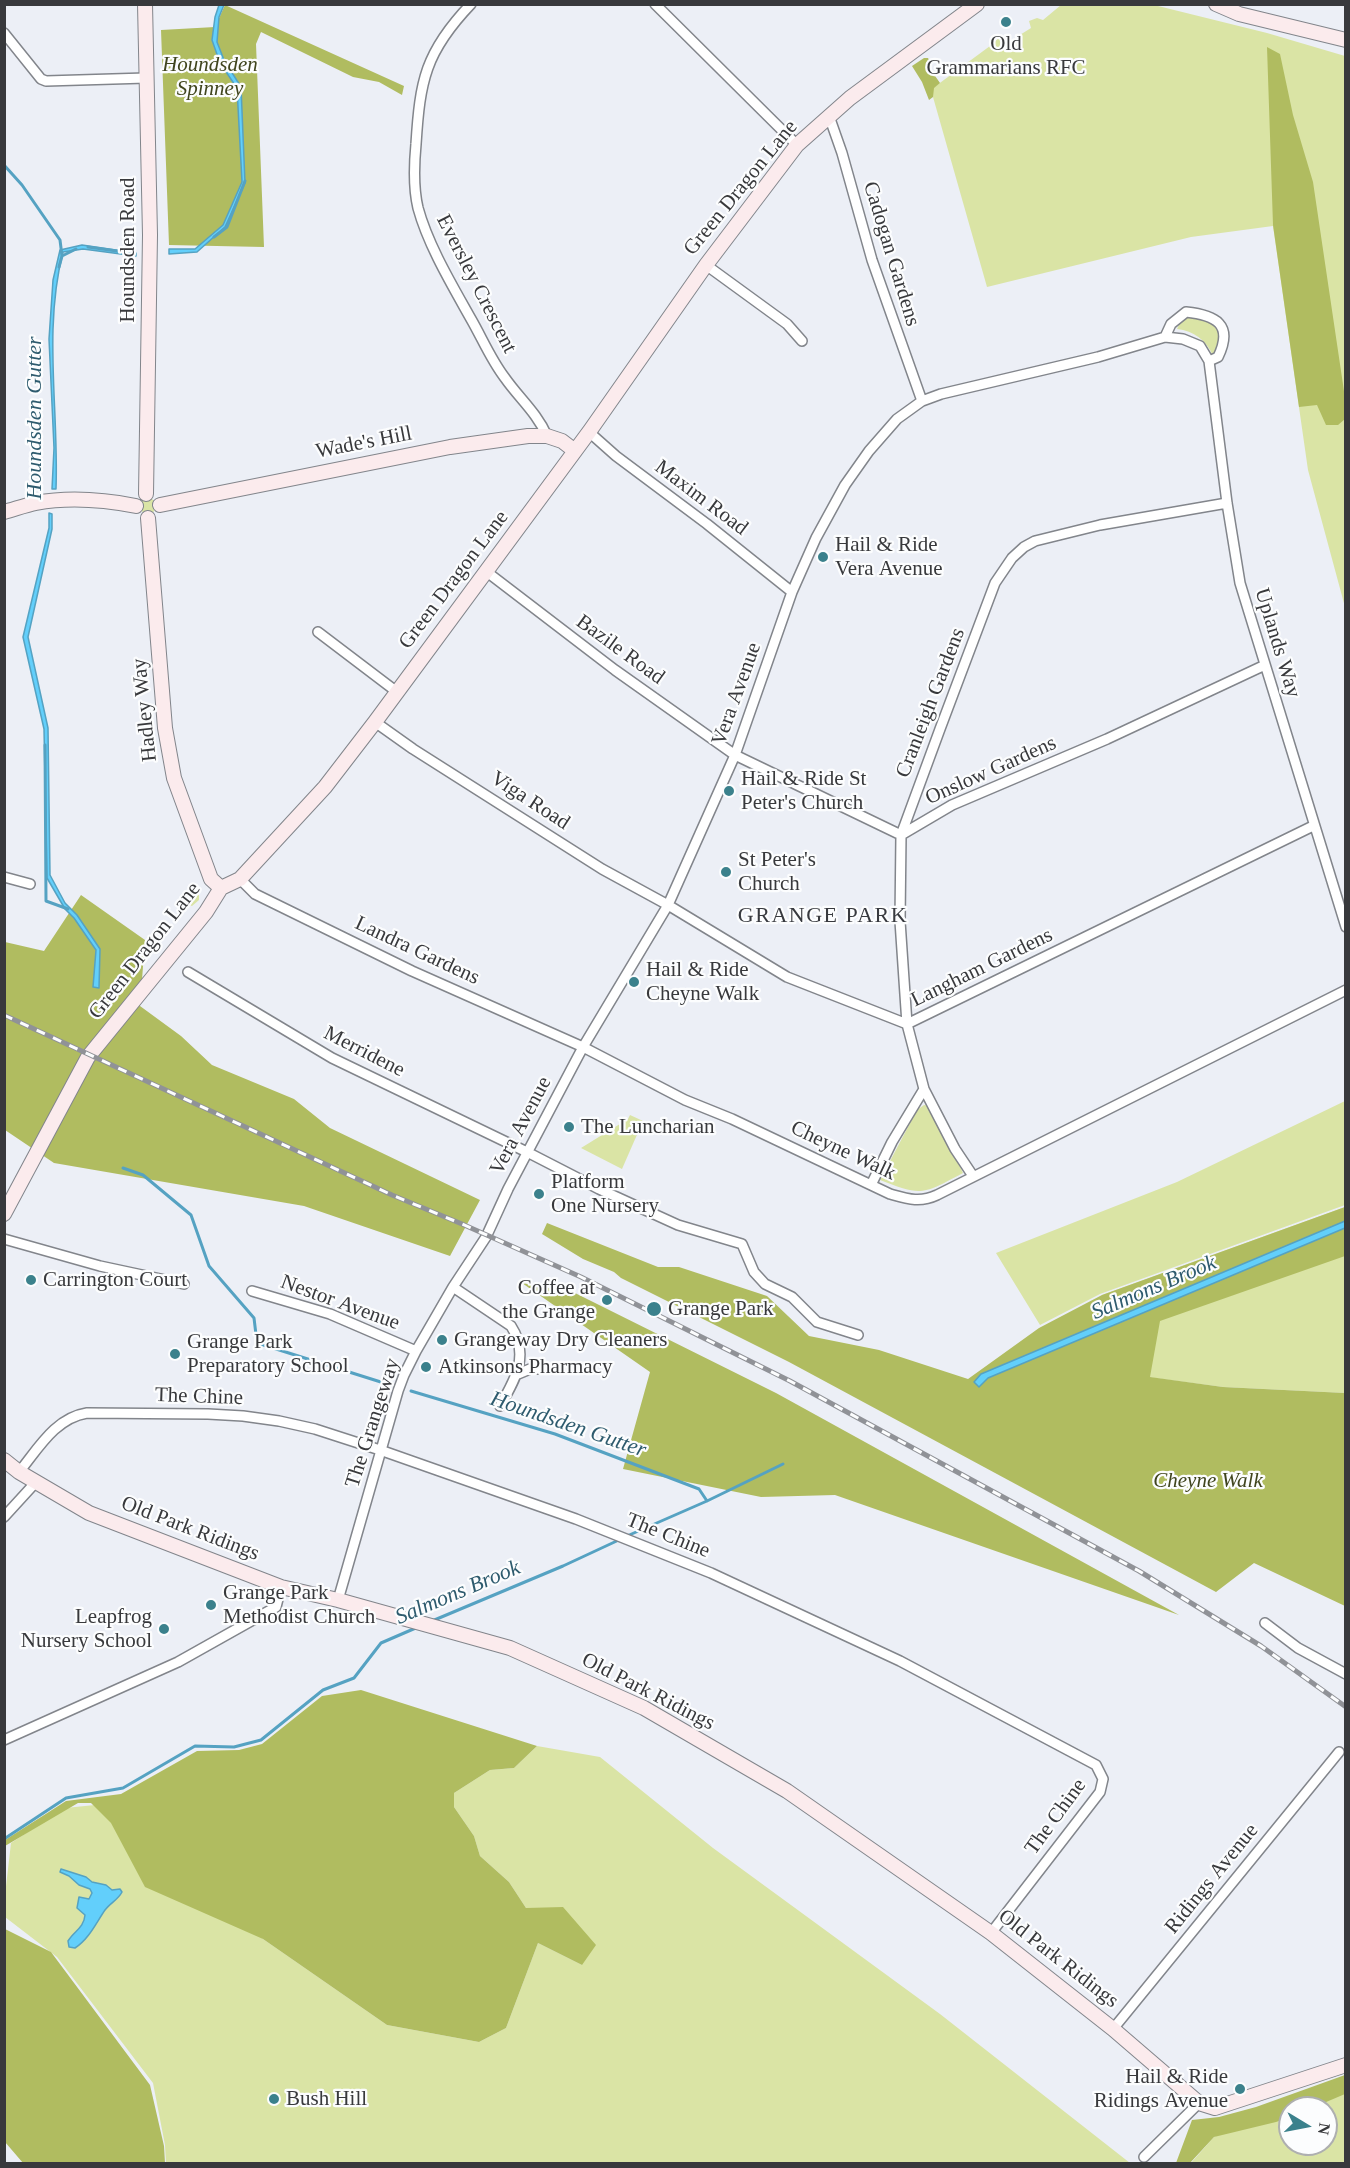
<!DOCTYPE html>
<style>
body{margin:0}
#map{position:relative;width:1350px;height:2168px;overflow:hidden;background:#eceff6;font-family:"Times New Roman",serif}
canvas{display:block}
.frame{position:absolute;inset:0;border:6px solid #38393c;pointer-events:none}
.north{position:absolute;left:1278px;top:2096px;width:60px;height:60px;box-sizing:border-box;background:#fcfdfe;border:2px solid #aeafb0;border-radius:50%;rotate:100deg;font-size:16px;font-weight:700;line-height:24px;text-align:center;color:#38393c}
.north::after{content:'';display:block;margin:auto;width:21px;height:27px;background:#3b818c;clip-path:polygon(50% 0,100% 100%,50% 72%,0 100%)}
</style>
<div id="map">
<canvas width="1350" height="2168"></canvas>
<div class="frame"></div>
<div class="north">N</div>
</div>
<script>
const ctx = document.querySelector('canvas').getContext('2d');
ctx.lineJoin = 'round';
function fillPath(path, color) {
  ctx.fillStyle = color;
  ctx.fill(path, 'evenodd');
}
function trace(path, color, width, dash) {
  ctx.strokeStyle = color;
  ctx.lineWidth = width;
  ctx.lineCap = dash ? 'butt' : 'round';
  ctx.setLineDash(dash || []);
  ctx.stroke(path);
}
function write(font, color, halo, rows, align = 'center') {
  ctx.font = font + ' "Times New Roman",serif';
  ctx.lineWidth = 4.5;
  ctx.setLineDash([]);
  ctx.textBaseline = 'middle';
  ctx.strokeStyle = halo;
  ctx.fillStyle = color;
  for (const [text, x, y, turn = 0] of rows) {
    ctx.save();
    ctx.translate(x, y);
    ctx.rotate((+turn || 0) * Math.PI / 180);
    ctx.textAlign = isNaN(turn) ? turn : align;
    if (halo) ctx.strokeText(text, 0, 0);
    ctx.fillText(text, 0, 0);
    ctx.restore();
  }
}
fillPath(new Path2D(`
 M1061,5H1154L1267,33L1345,56V607L1308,470L1273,226L1191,237L987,287L933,97V88L990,46L1002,35L1007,43L1031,28L1029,21L1037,18L1043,20Z
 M1191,316H1198L1215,324C1222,338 1223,345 1213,356C1206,340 1194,331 1177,329L1180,322Z
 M140 506a8 8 0 1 1 16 0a8 8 0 1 1-16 0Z
 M199,894V900L192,906L183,903L185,897Z
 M1345,1101V1205L1100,1294L1040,1325L996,1253L1177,1182Z
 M924,1105L931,1106L963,1173C923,1194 923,1197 880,1180L917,1110Z
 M630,1115L643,1121L622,1169L581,1148L628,1119Z
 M1345,1207V1393L1223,1387L1086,1369L1102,1295Z
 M537,1746L600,1757L713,1848L940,2014L1130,2163H166L165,2145L153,2083L57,1957L5,1917V1895L11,1843L65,1808L115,1803L263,1939L387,2025L479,2042L506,2028L538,1943L582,1965L563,1908H526L509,1882L480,1856L474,1836L454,1807V1793L490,1770L514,1768Z
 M1345,2075V2163L1190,2164L1214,2137ZM1290,2108H1326V2144H1290Z`), '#dae4a5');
fillPath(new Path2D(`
 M225,5L404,86L402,95L379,82L353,77L261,32L256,44L264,247L169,245L161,30L215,27Z
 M1267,47L1280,54L1293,115L1313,182L1345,398V419L1338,425H1326L1317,405L1299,407L1273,225Z
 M924,58H928L929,60L926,63L940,83L934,88L933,97L929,100L922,82L912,66Z
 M81,895L145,940L140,1006L181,1036L212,1065L294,1099L330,1128L480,1200L450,1256L304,1206L54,1163L5,1130V942L44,951Z
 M1345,1207V1256L1160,1321L1150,1377L1223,1387L1345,1393V1606L1254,1563L1216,1592L789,1362L621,1278L614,1272L583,1259L542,1234L547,1223L658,1267H679L767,1296L809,1336L879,1350L968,1379L1039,1328L1102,1295Z
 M522,1283L575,1293L776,1393L1179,1615L835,1495L761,1497L623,1469L650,1372Z
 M361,1690L537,1746L514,1768L490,1770L454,1793V1807L474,1836L480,1856L509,1882L526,1908L563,1907L596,1945L582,1965L538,1943L506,2028L479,2042L387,2025L263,1939L145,1887L111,1823L91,1803H78L5,1846V1840L66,1801L121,1794L197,1751L239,1750L262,1744L322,1696Z
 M5,1929L51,1952L150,2085L164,2146L165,2163H23L5,2142Z
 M1345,2075V2094L1312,2108H1290V2117L1276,2122L1214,2137L1190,2163H1176L1192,2120L1219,2117L1256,2107Z`), '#b0bc60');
const water = new Path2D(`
 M219,5H224L219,17L217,42L224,60L241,87L245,183L225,227L197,252L169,254V249H195L223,225L242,182L237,88L220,63L212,40L215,17Z
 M82,245L136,253V256L83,249L63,252C43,330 59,410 56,489H52L54,448L49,339L53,280L60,250Z
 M49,513L52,514V529L28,637L48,728L50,875L65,903L77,915L100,949L99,988L93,987L96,950L74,918L65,909L47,878L44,729L23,637L49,528Z
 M1345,1221V1228L988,1378L979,1387L974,1382L981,1374Z
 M61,1869L86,1877L92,1882L106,1885L112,1890L120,1889L122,1892C118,1900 110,1903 105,1910C96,1923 89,1939 75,1948L69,1947L68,1941C74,1931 84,1928 85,1915L77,1908L79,1897L89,1899L92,1893L90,1889L79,1885L69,1876L60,1872Z`);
fillPath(water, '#62cffb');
trace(water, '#55a2c2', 1.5);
trace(new Path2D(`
 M4,165L22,185L60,240L62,256L59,267
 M214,237L227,227L245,181
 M88,247L117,251
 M62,256L76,249
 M45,745L46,901L68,909
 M123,1168L143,1175L191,1215L209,1266L254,1318L257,1343L384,1383
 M411,1391L555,1434L699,1489L707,1501
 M627,1536L707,1501L783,1464
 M432,1621L563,1566L621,1539
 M4,1839L66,1798L123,1788L195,1746L234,1747L261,1740L323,1690L354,1678L381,1643L418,1627`), '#55a2c2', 3);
const street = new Path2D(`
 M471,4C425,52 420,81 416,144C414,165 413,187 418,208C428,245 452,285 471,319C482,338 491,360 505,378C519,398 537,413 547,436
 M655,4L797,145
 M4,33L41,79L46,81L146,78
 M829,116L842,153L872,260L922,401
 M706,265L787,324L802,341
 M1165,337L1171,324L1186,312C1215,315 1234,324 1218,357L1209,361
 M589,432L616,456L707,524L792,592
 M487,572L615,670L735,755L901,835L952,805L1107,739L1265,665
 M318,632L397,692
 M375,722L413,749L602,869L668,905L787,977L907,1024L1313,826
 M4,877L30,884
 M240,879L255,894L412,971L583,1047L685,1100L732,1119L890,1194C908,1199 920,1203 937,1195L1346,990
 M188,972L332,1058L529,1153L599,1189L678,1225L742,1244L754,1272L765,1284L792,1297L817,1322L858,1335
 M973,1176L955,1149L924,1089L907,1024L900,921L901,835L940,729L995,583L1012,558L1024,547L1035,541L1100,525L1227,503
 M871,1185L892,1142L924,1089
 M4,1239L100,1266L184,1284
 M453,1287L511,1326C530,1355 515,1380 500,1406
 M252,1291L330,1314L416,1351
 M518,1374L530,1369H546
 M19,1472C38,1449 55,1418 87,1413L208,1414L243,1416L279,1421L315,1429L380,1450L576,1519L711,1573L900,1661L1096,1765L1103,1779L1100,1792L991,1933
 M4,1517L36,1482
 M338,1600L398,1391L404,1375L416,1351L453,1287L486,1237L508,1189L583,1047L668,905L735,755L792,592L816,538L845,485L869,451L897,419L922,401L941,394L1098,357L1165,337L1183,339L1200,346L1209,361L1227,503L1240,583L1346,927
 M1265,1623L1298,1648L1346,1674
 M4,1740L178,1662L276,1607L281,1587
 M1113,2029L1339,1752
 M1144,2157L1199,2103`);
const secondary = new Path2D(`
 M145,4L150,235L146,494
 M1216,4L1239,14L1346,40
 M160,505L450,447L528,436H547L562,441L575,451
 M4,512C15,509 26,505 36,503C68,497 105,500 136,506
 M148,518L165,728L174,778L211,879L221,888
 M4,1214L88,1057L206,912L221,888L240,879L325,787L375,722L589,432L706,265L797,145L850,98L977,4
 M4,1460L19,1472L89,1513L281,1587L338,1600L510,1648L644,1708L787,1791L991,1933L1113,2029L1199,2103L1215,2108L1346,2065`);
trace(street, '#82858b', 12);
trace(secondary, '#82858b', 16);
trace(street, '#fff', 9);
trace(secondary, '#fbebed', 14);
const rail = new Path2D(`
 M4,1015L392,1195L462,1224L581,1277L790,1381L1139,1571L1261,1646L1346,1707`);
trace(rail, '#909297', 5);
trace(rail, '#fcfdfe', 3, [9]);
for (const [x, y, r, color] of [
 [1006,22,6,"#3b818c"],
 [823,557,6,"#3b818c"],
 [729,791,6,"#3b818c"],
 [726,872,6,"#3b818c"],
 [634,982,6,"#3b818c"],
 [569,1127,6,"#3b818c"],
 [539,1194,6,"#3b818c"],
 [31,1280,6,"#3b818c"],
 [607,1300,6,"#3b818c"],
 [654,1309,8,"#3b818c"],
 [442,1340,6,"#3b818c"],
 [175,1354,6,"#3b818c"],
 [426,1367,6,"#3b818c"],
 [211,1605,6,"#3b818c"],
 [164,1629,6,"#3b818c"],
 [1240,2089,6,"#3b818c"],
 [274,2099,6,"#3b818c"]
]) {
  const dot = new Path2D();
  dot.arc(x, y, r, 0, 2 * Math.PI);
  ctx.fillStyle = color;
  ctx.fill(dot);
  trace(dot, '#fcfdfe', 2);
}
write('21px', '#38393c', '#fcfdfe', [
 ["Old",1006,44,"center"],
 ["Grammarians RFC",1006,68,"center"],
 ["Hail & Ride",835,545],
 ["Vera Avenue",835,569],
 ["Hail & Ride St",741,779],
 ["Peter's Church",741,803],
 ["St Peter's",738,860],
 ["Church",738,884],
 ["Hail & Ride",646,970],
 ["Cheyne Walk",646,994],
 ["The Luncharian",581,1127],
 ["Platform",551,1182],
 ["One Nursery",551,1206],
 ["Carrington Court",43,1280],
 ["Coffee at",595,1288,"right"],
 ["the Grange",595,1312,"right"],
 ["Grange Park",668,1309],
 ["Grangeway Dry Cleaners",454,1340],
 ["Grange Park",187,1342],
 ["Preparatory School",187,1366],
 ["Atkinsons Pharmacy",438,1367],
 ["Grange Park",223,1593],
 ["Methodist Church",223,1617],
 ["Leapfrog",152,1617,"right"],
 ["Nursery School",152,1641,"right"],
 ["Hail & Ride",1228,2077,"right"],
 ["Ridings Avenue",1228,2101,"right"],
 ["Bush Hill",286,2099]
], 'left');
write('italic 21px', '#40451e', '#fcfdfe', [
 ["Houndsden",210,65],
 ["Spinney",210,89],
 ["Cheyne Walk",1208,1481]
]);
write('21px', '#38393c', '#fcfdfe', [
 ["Green Dragon Lane",741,188,-51],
 ["Houndsden Road",128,250,-90],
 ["Cadogan Gardens",891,254,73],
 ["Eversley Crescent",476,284,63],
 ["Wade's Hill",364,443,-11],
 ["Maxim Road",701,498,37],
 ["Green Dragon Lane",454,580,-53],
 ["Uplands Way",1277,643,73],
 ["Bazile Road",620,650,36],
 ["Vera Avenue",737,694,-70],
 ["Cranleigh Gardens",931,703,-69],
 ["Hadley Way",145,710,-96],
 ["Onslow Gardens",991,771,-24],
 ["Viga Road",530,801,33],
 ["Green Dragon Lane",145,951,-52],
 ["Landra Gardens",417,951,25],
 ["Langham Gardens",982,968,-26],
 ["Merridene",364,1052,27],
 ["Vera Avenue",521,1126,-62],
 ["Cheyne Walk",843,1151,25],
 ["Nestor Avenue",340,1303,20],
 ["The Chine",199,1397,2],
 ["The Grangeway",373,1423,-72],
 ["Old Park Ridings",190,1529,21],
 ["The Chine",668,1536,22],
 ["Old Park Ridings",648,1692,27],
 ["The Chine",1056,1817,-54],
 ["Ridings Avenue",1212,1879,-51],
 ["Old Park Ridings",1058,1959,38]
]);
write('italic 22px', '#2e5b6e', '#fcfdfe', [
 ["Houndsden Gutter",35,418,-90],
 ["Salmons Brook",1154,1288,-23],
 ["Houndsden Gutter",568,1425,19],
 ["Salmons Brook",458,1593,-23]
]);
ctx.letterSpacing = '1.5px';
write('22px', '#383a3f', '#fcfdfe', [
 ["GRANGE PARK",823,916]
]);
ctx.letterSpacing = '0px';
</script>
